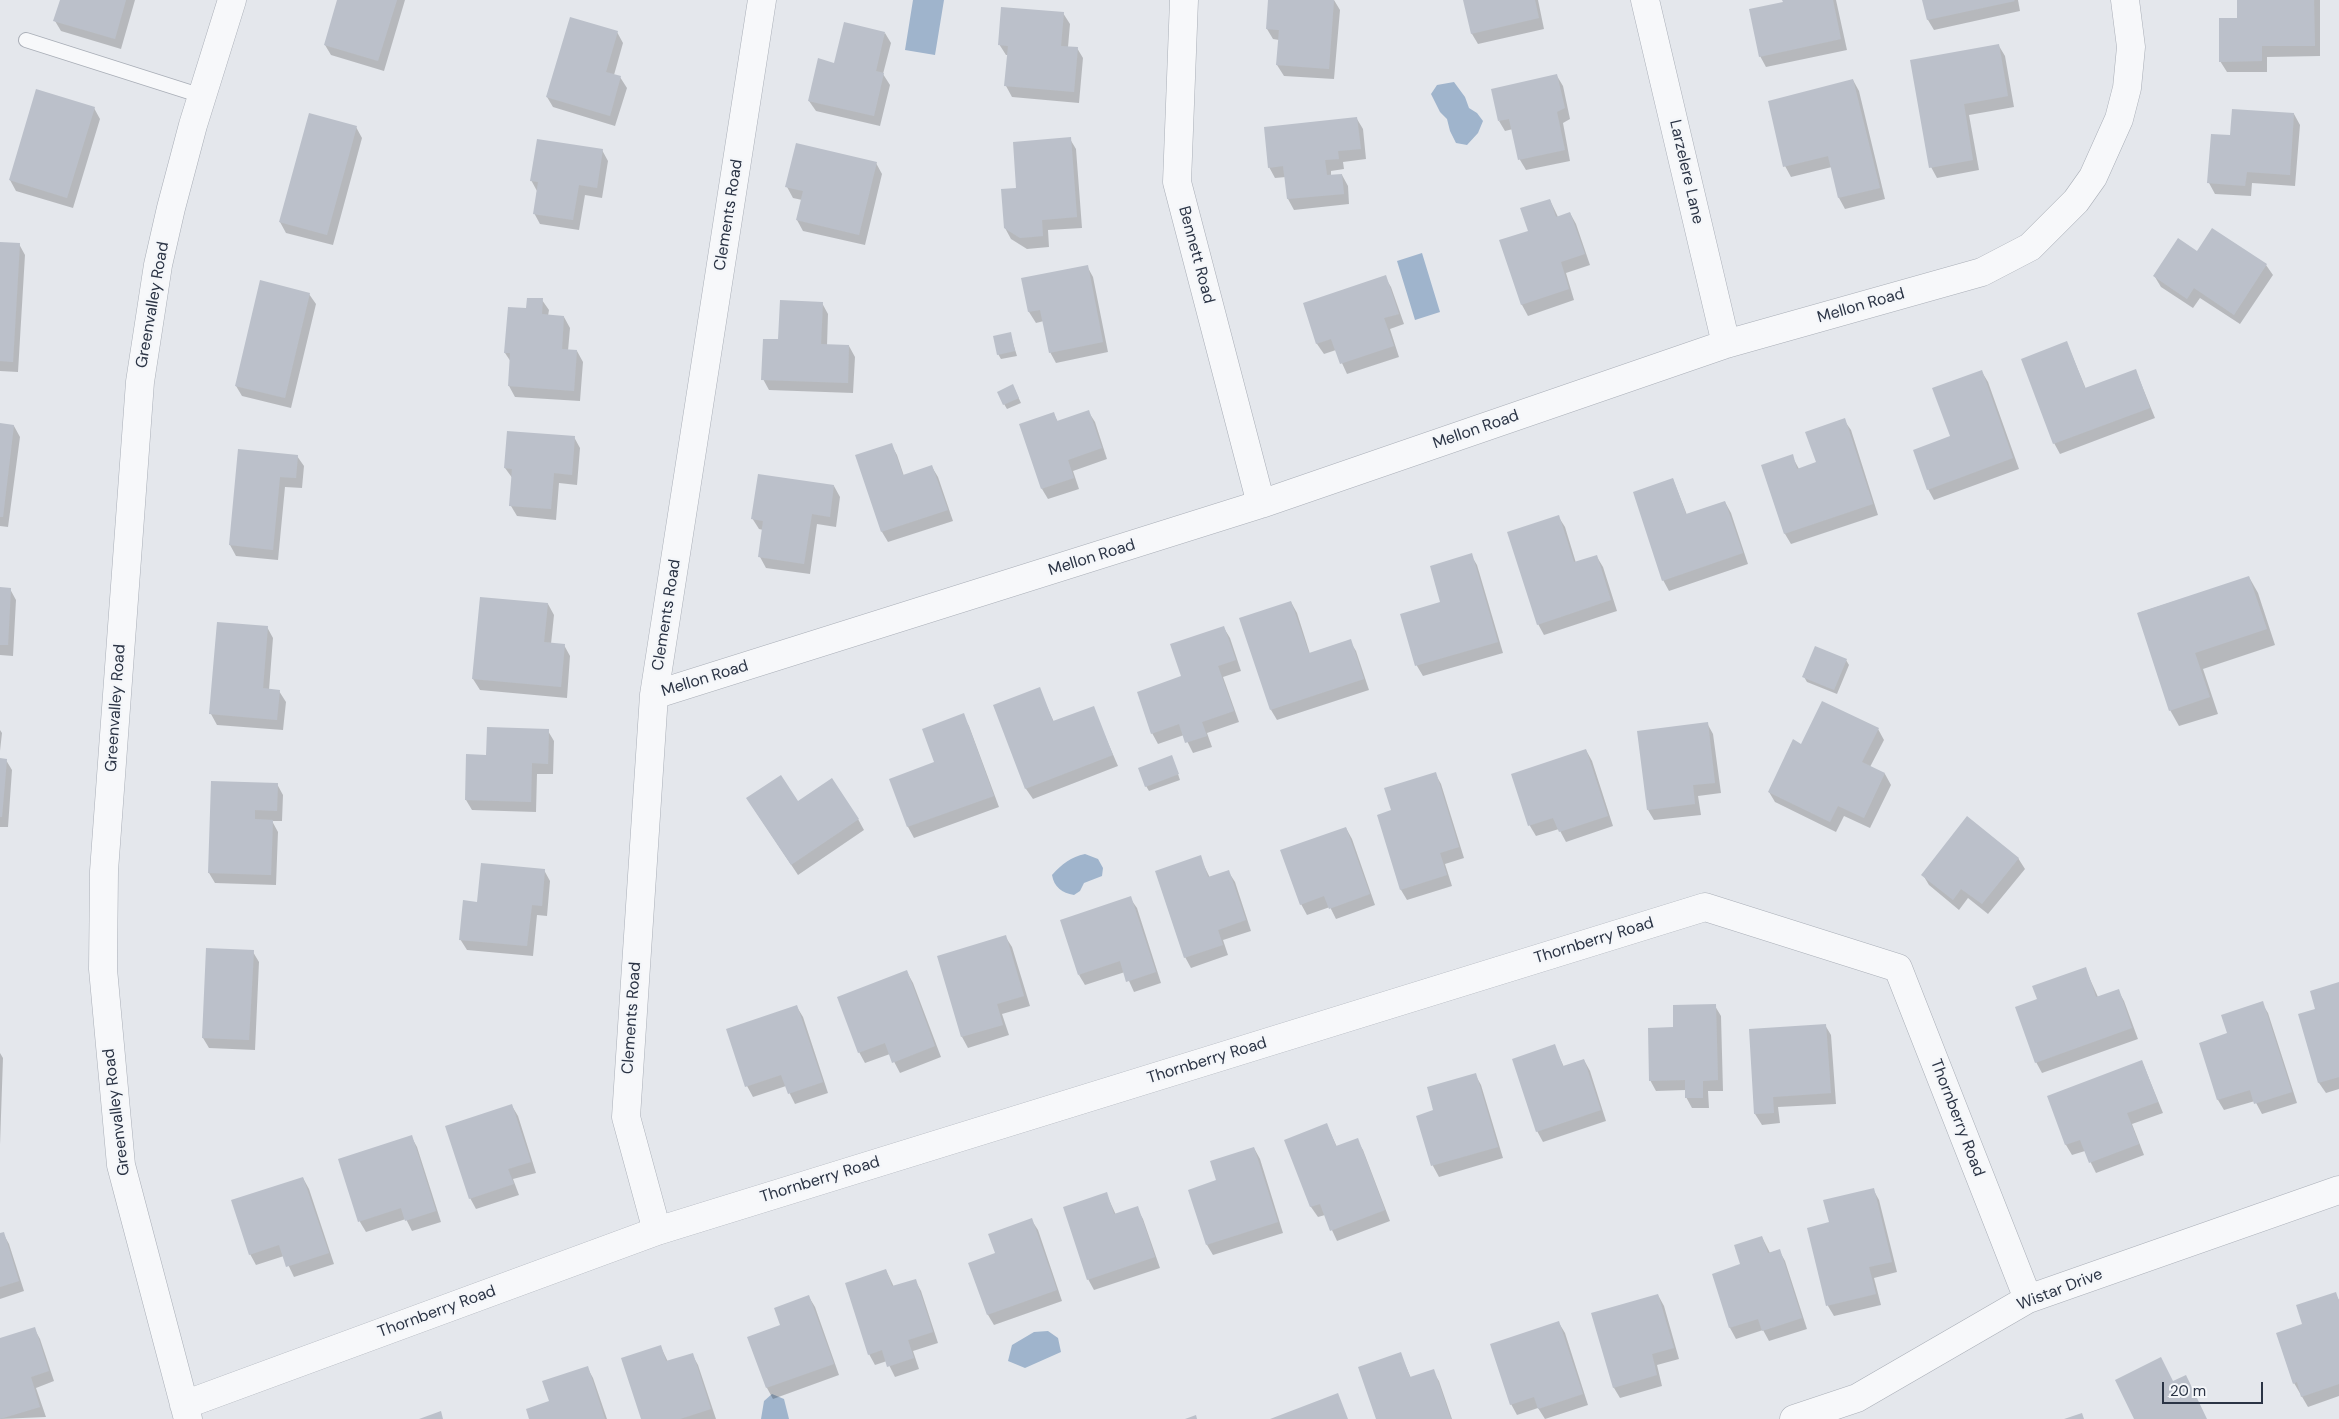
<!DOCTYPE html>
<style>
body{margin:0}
#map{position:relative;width:2339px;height:1419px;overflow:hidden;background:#e4e7ec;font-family:"DM Sans",sans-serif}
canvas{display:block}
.scale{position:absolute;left:2162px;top:1382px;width:101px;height:22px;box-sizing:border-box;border:2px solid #2b3445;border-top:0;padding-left:6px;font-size:15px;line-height:18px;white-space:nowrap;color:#2b3445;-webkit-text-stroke:4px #f4f6f9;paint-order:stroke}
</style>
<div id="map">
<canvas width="2339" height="1419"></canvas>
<div class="scale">20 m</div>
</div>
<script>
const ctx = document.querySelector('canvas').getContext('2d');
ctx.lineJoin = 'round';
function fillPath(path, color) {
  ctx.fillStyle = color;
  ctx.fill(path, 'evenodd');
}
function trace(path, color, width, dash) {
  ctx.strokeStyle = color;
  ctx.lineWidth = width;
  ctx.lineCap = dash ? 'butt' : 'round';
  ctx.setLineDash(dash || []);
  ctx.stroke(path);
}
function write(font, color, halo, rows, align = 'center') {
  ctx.font = font + ' "DM Sans",sans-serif';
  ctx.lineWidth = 4.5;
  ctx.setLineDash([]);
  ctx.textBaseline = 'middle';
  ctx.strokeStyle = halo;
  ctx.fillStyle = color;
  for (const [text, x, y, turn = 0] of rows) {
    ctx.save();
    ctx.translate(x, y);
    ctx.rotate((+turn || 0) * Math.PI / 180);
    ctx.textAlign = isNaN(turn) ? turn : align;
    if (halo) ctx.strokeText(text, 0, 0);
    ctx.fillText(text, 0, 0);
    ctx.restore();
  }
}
fillPath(new Path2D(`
 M913,0H944L935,55L905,50Z
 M1454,82L1465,97L1469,108L1477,113L1483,121L1478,133L1467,145L1456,143L1450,131L1447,119L1440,112L1431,94L1437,85Z
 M1422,253L1440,312L1415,320L1397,261Z
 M1085,854L1098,859L1103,868L1102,876L1084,883L1080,891L1074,895C1062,893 1054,887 1052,875C1062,864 1071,857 1085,854Z
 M1048,1331L1058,1338L1061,1352L1025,1368L1008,1361L1012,1345L1034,1332Z
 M772,1394L784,1399L789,1419H761L764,1401Z`), '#9fb4cc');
fillPath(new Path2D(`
 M61,0H135L121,49L61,31L55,21Z
 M338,0H405L384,71L331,55L325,45Z
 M1269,0H1334L1340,10L1334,79L1284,76L1277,65L1279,40L1273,39L1267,29Z
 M1464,0H1538L1544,29L1478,44L1472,34Z
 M1784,0H1836L1847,50L1766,67L1760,56Z
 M1924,0H2018L2020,11L1934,30L1928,20Z
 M2239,0H2320V56L2267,57V72H2227L2220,61L2239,20Z
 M1063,13L1070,24L1068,47L1077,48L1083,58L1079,103L1012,97L1006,86L1009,55H1006L999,44Z
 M617,32L623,43L614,75L620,77L627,88L615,126L553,107L547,97Z
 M885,33L891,43L883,74L890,85L880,126L816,111L809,101Z
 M1999,46L2005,56L2014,107L1969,115L1979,170L1937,178L1931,167L1911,61Z
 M1557,76L1563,86L1570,119L1563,123L1570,161L1526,170L1520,160L1513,129L1505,131L1499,121Z
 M1853,80L1859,91L1885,199L1845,209L1839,198L1832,167L1791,177L1785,166Z
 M94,108L100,119L73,208L16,191L10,180Z
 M2294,114L2300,125L2295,186L2252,183L2251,196L2215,194L2209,183L2213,135L2231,136Z
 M1357,119L1363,129L1366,159L1343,162L1344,169L1331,171V176L1342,175L1348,186L1349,204L1294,210L1288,199L1286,177L1275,178L1269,167Z
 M356,127L362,138L333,245L286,233L280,222Z
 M1070,139L1076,149L1082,228L1048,230L1049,247L1027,249L1011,239L1005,228L1018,189Z
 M602,150L608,161L602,198L585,195L579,230L540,224L534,213L537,191L531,180Z
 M876,163L882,174L865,245L803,231L797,220L802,200L793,198L787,187Z
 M1550,200L1558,217L1570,213L1576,224L1590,265L1566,273L1574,300L1528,316L1522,305L1501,241L1529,232Z
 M0,243L19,244L25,255L18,372L0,371Z
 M2197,253L2266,265L2273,275L2240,324L2200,298L2193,308L2161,287L2155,277Z
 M1087,266L1093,277L1108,352L1056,363L1050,352L1044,321L1036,323L1029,312L1023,279Z
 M1385,277L1391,287L1404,324L1390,329L1399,357L1347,374L1336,350L1324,354L1317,344L1304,304Z
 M309,294L316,304L291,408L242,396L236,386Z
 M542,300L549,310L548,316L564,317L570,328L568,351H577L583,362L580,401L515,397L509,386L511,362L505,353L527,309Z
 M822,303L828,314L827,346H849L855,357L853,393L769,390L763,379L779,341Z
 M1010,333L1017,356L1001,359L998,354Z
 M2067,343L2086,389L2136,371L2155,418L2060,454L2054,443Z
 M1982,372L1988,382L2019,469L1934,500L1928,489Z
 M1015,390L1021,403L1007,409L1004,404Z
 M1088,411L1095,422L1107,459L1073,471L1079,489L1048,499L1042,489L1054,414L1058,422Z
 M1844,420L1851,430L1878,515L1791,544L1785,534L1762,466L1792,456L1799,469L1817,463Z
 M0,424L14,426L20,437L8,527L0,526Z
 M508,432L574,437L580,448L577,485L559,483L556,520L517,516L511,506L513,479L505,468Z
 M891,444L897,455L904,476L932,467L938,477L953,521L888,542L882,532Z
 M240,450L297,456L304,466L302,488L285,487L278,560L236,556L230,545Z
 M1673,479L1687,515L1725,502L1731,513L1748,564L1669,591L1663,580Z
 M834,486L840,497L836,527L817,524L810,574L766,568L760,557L763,530L759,529L752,518Z
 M1558,516L1565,527L1576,563L1597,557L1603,567L1617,611L1544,635L1538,624Z
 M1471,555L1477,565L1503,653L1423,676L1417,666L1401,615L1442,603Z
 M0,575V588L10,589L16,600L13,656L0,655Z
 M2249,577L2258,593L2275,645L2203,669L2218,714L2179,726L2170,710L2138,613Z
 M481,598L548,604L554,615L551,644L564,645L570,656L567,698L480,690L473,679Z
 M1291,602L1297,613L1310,654L1350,641L1356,651L1369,690L1277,720L1271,710Z
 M267,627L273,638L269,690L279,691L286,702L283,730L217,725L211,714Z
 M1224,628L1230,638L1241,671L1223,677L1239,722L1207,733L1212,747L1193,753L1184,735L1158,744L1152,733Z
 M1846,660L1849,665L1837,694L1807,682L1804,677Z
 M1039,689L1054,722L1093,708L1118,766L1033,799L1026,789L995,706Z
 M963,715L969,726L999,807L914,838L908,827L891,780L935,763Z
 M1707,723L1713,734L1721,793L1698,796L1701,815L1654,820L1648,810Z
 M1878,729L1884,740L1870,767L1885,774L1891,785L1870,828L1844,816L1836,832L1775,802L1769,792L1802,746Z
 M0,730L2,733L0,751Z
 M548,731L554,741L553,774H537L536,812L472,810L466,800L487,756Z
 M1586,750L1592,761L1613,826L1566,842L1559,829L1536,836L1530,826L1513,775Z
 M0,759L6,760L12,770L8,827H0Z
 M1174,762L1180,780L1149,791L1146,786Z
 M1435,773L1441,784L1464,858L1445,864L1452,886L1407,900L1401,890L1393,811Z
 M213,782L277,784L283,795L282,821H272L278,832L276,885L215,883L209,873Z
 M754,809L858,819L864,830L798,875Z
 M1346,828L1352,839L1375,905L1336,919L1330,907L1307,915L1301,904Z
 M1200,857L1210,878L1228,871L1235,882L1251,931L1223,940L1228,955L1191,968L1185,957Z
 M2018,858L2025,869L1988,914L1968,898L1959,910L1929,885L1923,875Z
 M544,870L550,881L547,916L537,915L533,956L467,950L460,939L478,903Z
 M1130,898L1137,908L1161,983L1134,992L1125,972L1085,985L1079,975Z
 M1005,936L1012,947L1030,1006L1002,1014L1009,1035L968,1048L962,1037L938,957Z
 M253,952L259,962L255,1050L209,1048L203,1038Z
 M2085,968L2098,997L2118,990L2124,1001L2138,1039L2042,1073L2036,1062L2038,1000Z
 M907,972L913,983L941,1057L900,1073L890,1054L865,1063L859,1052Z
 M2339,984V1089L2326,1093L2319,1083L2300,1014L2317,1010Z
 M2262,1003L2268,1013L2297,1103L2262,1114L2255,1101L2224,1110L2218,1100L2200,1043L2229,1034Z
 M1715,1006L1721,1016L1723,1091H1708L1709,1108H1692L1686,1097V1090L1656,1091L1650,1080L1675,1028Z
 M797,1007L803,1017L828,1093L795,1104L786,1086L753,1097L747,1086L728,1030Z
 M1825,1025L1831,1035L1836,1104L1778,1107L1780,1123L1762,1125L1755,1114Z
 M1554,1045L1564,1067L1584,1060L1590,1071L1606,1121L1543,1142L1537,1131Z
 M0,1053L3,1058L0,1145Z
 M2142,1061L2163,1113L2132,1124L2144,1155L2096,1173L2085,1151L2072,1155L2066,1145L2049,1097Z
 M1475,1074L1481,1085L1503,1158L1439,1177L1433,1166L1418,1116L1435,1111Z
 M512,1106L518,1116L536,1173L513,1179L519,1195L476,1209L470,1198Z
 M1327,1125L1337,1147L1357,1140L1363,1150L1390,1221L1337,1241L1325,1215L1318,1217L1311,1207L1286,1141Z
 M411,1136L417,1147L441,1222L412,1231L406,1219L366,1232L360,1222L339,1160Z
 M1254,1148L1260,1159L1283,1233L1213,1255L1207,1245L1218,1181Z
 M303,1178L309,1189L334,1264L294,1277L284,1256L256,1265L250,1254Z
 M1873,1189L1879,1200L1897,1272L1874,1278L1881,1305L1834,1316L1828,1306L1808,1229L1831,1223Z
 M1106,1193L1116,1215L1137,1208L1143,1219L1160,1268L1094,1290L1088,1279Z
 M1031,1219L1038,1230L1062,1301L994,1325L988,1315L970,1264L997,1254Z
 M3,1233L9,1244L24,1291L0,1299V1235Z
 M1762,1237L1770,1253L1779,1250L1785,1261L1807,1329L1769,1341L1763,1330L1736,1339L1730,1328L1713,1275L1742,1265Z
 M886,1270L894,1287L915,1280L921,1291L938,1343L913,1351L919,1369L895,1377L887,1361L875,1365L869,1354Z
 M2335,1293L2339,1300V1396L2308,1407L2294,1383L2304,1325Z
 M1658,1295L1664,1306L1679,1359L1657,1365L1662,1386L1620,1398L1614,1388L1593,1314Z
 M809,1297L815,1307L839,1375L773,1399L767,1388L749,1337L782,1325Z
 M1559,1323L1565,1333L1588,1405L1545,1419L1538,1408L1517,1415L1511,1404Z
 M34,1328L40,1339L54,1381L36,1388L46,1417L0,1419V1340Z
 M661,1347L668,1362L692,1354L698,1365L716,1419H642Z
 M1400,1353L1411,1378L1433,1371L1439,1381L1452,1419H1378Z
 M587,1367L593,1378L607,1419H530Z`), '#0003');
fillPath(new Path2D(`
 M60,0H126L115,39L53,21Z
 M337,0H397L378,61L324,45Z
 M1268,0H1334L1329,69L1276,65L1279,30L1266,29Z
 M1463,0H1535L1539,18L1471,34Z
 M1782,0H1833L1841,39L1759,57L1749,9L1783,2Z
 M1922,0H2014L2015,1L1927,20Z
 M2237,0H2314L2315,46H2262V61L2219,62V18H2237Z
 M1001,7L1064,12L1061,46L1078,47L1074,92L1004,86L1008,46L998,45Z
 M570,17L618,31L606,72L621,76L610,116L546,97Z
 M844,22L885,32L876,71L884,73L874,116L808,101L818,58L834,63Z
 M1999,44L2008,96L1964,104L1973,160L1929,168L1910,60Z
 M1557,74L1565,108L1557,112L1565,150L1518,160L1509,119L1498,121L1491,89Z
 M1853,79L1880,188L1838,198L1828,156L1783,167L1768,101Z
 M36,89L95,107L67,198L9,180Z
 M2232,109L2294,113L2290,175L2247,172L2245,186L2207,183L2211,134L2230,135Z
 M309,113L357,126L327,235L279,222Z
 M1357,117L1361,149L1338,151L1339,159L1325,160L1327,175L1342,174L1344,194L1287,199L1283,166L1268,168L1264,127Z
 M1071,137L1077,217L1042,220L1043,236L1020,238L1004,228L1001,189L1016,188L1013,142Z
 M537,139L603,149L597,188L579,185L573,220L533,214L538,182L530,181Z
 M796,143L877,162L859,235L796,220L803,191L785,187Z
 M1550,199L1556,217L1570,212L1585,254L1561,262L1569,289L1521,305L1499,240L1528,231L1520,208Z
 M2212,228L2267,264L2234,315L2194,288L2187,299L2153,276L2178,238L2197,251Z
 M0,242L20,243L13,362L0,361Z
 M1088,265L1103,342L1049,353L1040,310L1028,312L1021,278Z
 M1386,275L1399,314L1384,318L1394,346L1340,364L1331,339L1316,344L1303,303Z
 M260,280L310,293L285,398L235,386Z
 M527,298H543L542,314L564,316L562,349L577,350L574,391L508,386L510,353H504L508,307L526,308Z
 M780,300L823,302L821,344L849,345L848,383L761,380L763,339H778Z
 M1011,332L1015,351L997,355L993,336Z
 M2067,341L2085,388L2136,369L2150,408L2053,444L2021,359Z
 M1982,370L2013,458L1927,490L1913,450L1950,436L1932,388Z
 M1013,384L1019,398L1003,405L997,392Z
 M1089,410L1102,448L1068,460L1074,478L1041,489L1019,424L1054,412L1057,421Z
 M1845,418L1873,504L1784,534L1761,465L1793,454L1797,469L1816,462L1805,432Z
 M0,423L14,425L3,517H0Z
 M507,431L575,436L572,475L554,473L551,509L509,506L512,469L504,468Z
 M892,443L903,475L932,465L948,510L881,532L855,455Z
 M238,449L298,455L296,478L280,477L273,550L229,545Z
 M758,474L834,485L830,517L812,514L804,564L758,557L763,521L751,519Z
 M1673,478L1686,514L1725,501L1743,553L1662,581L1633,492Z
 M1559,515L1574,562L1597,555L1611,600L1537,625L1507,532Z
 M1472,553L1498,642L1415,666L1400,614L1440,602L1430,566Z
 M2249,576L2267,629L2195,653L2210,697L2169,711L2137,613Z
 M0,587L11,588L8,645H0Z
 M480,597L548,603L544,642L565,644L561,687L472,679Z
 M1291,601L1309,653L1351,639L1364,679L1270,710L1239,618Z
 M217,622L268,626L263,688L280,690L277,720L209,714Z
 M1224,626L1236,660L1218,666L1234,711L1202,722L1207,736L1185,743L1179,724L1151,734L1137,692L1181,676L1170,644Z
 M1815,646L1847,659L1834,690L1802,677Z
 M1040,687L1053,721L1094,706L1113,755L1025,789L993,705Z
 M1822,701L1879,728L1862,762L1885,773L1864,818L1838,806L1830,822L1768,792L1793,739L1801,744Z
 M964,713L994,796L907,827L889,779L934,762L922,729Z
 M1708,722L1715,783L1693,785L1695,804L1647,810L1637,731Z
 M487,727L549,729L548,764L532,763L531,802L465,800L466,754L486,755Z
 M1586,749L1608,816L1559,832L1553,818L1528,826L1511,774Z
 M1172,755L1179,774L1145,787L1138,768Z
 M0,758L7,759L2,817H0Z
 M1436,772L1459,847L1440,853L1447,875L1400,890L1377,815L1391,810L1384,788Z
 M781,775L798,801L832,778L859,819L791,865L746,798Z
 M211,781L278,783L277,811L255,810V819L273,820L271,875L208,873Z
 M1967,816L2019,858L1982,904L1961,889L1953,900L1921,875Z
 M1346,827L1370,894L1329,909L1324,896L1300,905L1280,850Z
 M1201,855L1208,877L1229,870L1246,920L1218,930L1223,945L1184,958L1155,871Z
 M481,863L545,869L542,906L532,905L527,946L459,940L463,900L477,902Z
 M1131,896L1156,972L1126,982L1120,961L1078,975L1060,920Z
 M1006,935L1024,996L997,1004L1003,1025L961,1037L937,956Z
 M206,948L254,950L249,1040L202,1038Z
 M2086,967L2096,997L2119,989L2132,1028L2035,1063L2015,1007L2037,999L2032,986Z
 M907,970L935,1046L892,1063L885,1043L858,1053L837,997Z
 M2339,982V1077L2318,1083L2298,1014L2315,1009L2310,991Z
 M2263,1001L2292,1092L2254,1104L2250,1090L2217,1100L2199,1043L2227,1033L2221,1015Z
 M1716,1004L1718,1080L1703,1081V1098H1685V1080L1649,1081L1648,1028L1673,1027V1005Z
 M797,1005L823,1082L788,1094L781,1075L745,1087L726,1029Z
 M1826,1024L1831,1093L1773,1097L1774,1113L1754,1114L1749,1029Z
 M1555,1044L1563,1066L1584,1059L1601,1110L1536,1132L1512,1059Z
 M2142,1060L2158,1102L2127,1113L2139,1144L2089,1163L2080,1140L2065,1145L2047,1096Z
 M1476,1073L1498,1147L1431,1166L1416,1116L1433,1110L1427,1087Z
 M512,1104L531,1162L508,1169L514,1184L469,1199L445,1126Z
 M1327,1123L1336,1146L1358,1138L1385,1210L1330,1231L1320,1204L1310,1207L1284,1140Z
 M412,1135L436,1211L405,1221L401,1208L358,1222L338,1159Z
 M1254,1147L1278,1222L1206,1245L1188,1190L1216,1180L1210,1161Z
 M303,1177L329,1253L286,1267L279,1245L249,1255L231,1200Z
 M1874,1188L1892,1262L1869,1267L1876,1294L1826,1306L1807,1228L1829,1222L1823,1200Z
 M1107,1192L1114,1214L1138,1206L1155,1257L1087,1280L1063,1207Z
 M1032,1218L1057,1290L987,1315L968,1263L995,1253L988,1234Z
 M4,1232L19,1281L0,1287V1233Z
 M1762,1236L1768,1253L1780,1249L1802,1318L1762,1331L1758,1319L1729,1328L1712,1274L1740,1264L1734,1245Z
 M886,1269L892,1286L916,1279L933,1332L908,1340L914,1358L887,1367L882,1350L868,1355L845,1283Z
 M2336,1292L2339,1301V1384L2301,1397L2297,1382L2293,1384L2276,1333L2302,1324L2296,1305Z
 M1658,1294L1674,1348L1652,1354L1657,1375L1613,1388L1591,1313Z
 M809,1295L834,1364L766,1388L747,1337L780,1325L774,1308Z
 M1559,1321L1583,1394L1538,1409L1534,1397L1510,1405L1490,1344Z
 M35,1327L49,1371L31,1377L40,1407L0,1419V1338Z
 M661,1345L666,1361L693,1353L711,1409L680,1419H641L621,1358Z
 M1401,1352L1410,1377L1434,1369L1451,1419H1376L1358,1367Z
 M2161,1357L2173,1381L2186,1375L2207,1419H2134L2115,1380Z
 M588,1366L605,1419H529L526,1409L549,1401L542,1381Z
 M1338,1393L1348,1419H1270Z
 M441,1411L443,1419H419Z
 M2082,1413L2084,1419H2064Z
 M1196,1415L1197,1419H1185Z`), '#bbc0ca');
const lane = new Path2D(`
 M26,40L202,96`);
const street = new Path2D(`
 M1184,0L1177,182L1261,504
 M1645,0L1726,344
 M654,695L1261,504L1726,344L1982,272L2030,247L2076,201L2093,177L2119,119L2127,88L2131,47L2125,0
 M657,1231L626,1117L654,695L762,0
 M184,1405L657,1231L1705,907L1898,968L2028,1299
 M188,1419L121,1165L103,969L104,871L140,382L158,265L171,208L193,125L232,0
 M1794,1419L1857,1398L2028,1299L2339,1190`);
trace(lane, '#a9aeb7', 16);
trace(street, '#a9aeb7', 29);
trace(lane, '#f7f8fa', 14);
trace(street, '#f7f8fa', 28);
write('16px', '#2b3445', '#f4f6f9', [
 ["Larzelere Lane",1686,172,77],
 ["Clements Road",729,215,-81],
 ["Bennett Road",1196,255,75],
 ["Greenvalley Road",153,305,-80],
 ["Mellon Road",1861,306,-16],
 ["Mellon Road",1476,430,-19],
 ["Mellon Road",1092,558,-17],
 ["Clements Road",667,615,-81],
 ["Mellon Road",705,679,-17],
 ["Greenvalley Road",116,708,-86],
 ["Thornberry Road",1594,941,-17],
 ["Clements Road",632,1018,-86],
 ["Thornberry Road",1207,1061,-17],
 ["Greenvalley Road",117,1112,-97],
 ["Thornberry Road",1957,1118,69],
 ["Thornberry Road",820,1180,-17],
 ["Wistar Drive",2060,1290,-21],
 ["Thornberry Road",437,1312,-20]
]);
</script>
